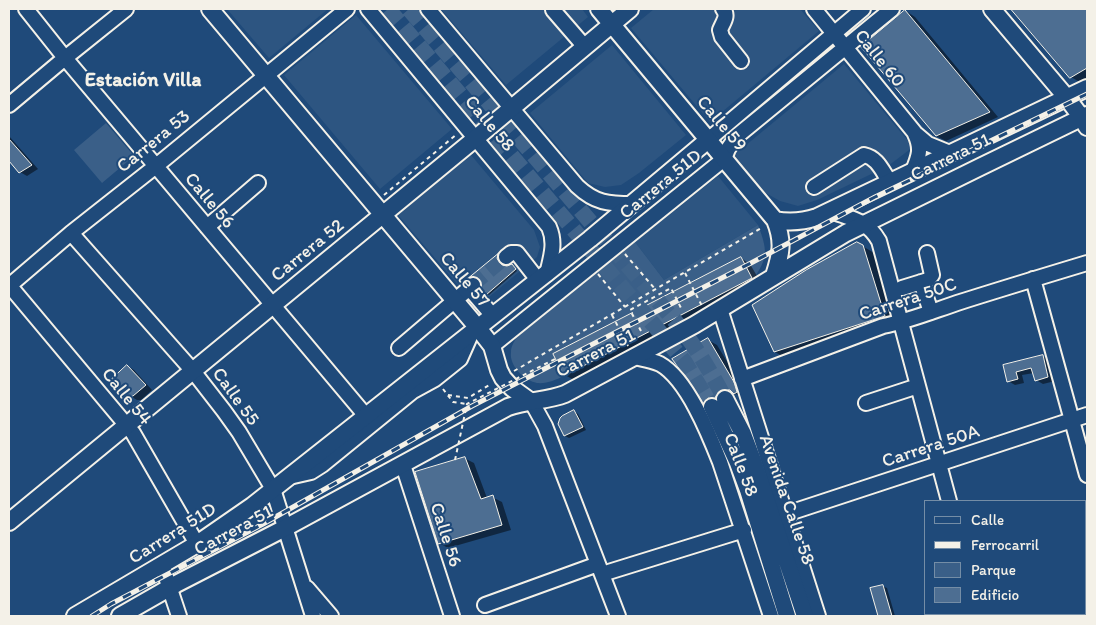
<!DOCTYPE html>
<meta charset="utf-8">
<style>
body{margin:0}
#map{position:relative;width:1096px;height:625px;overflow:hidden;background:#1f4a7a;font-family:Itim,sans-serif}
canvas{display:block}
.frame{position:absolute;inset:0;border:10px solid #f4f1e8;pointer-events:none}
.legend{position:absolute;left:924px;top:500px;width:162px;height:115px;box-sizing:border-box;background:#1f4a7a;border:1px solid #748da6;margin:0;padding:6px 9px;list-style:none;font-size:15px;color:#f4f1e8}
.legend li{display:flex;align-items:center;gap:10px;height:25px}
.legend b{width:25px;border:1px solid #748da6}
</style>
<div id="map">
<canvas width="1096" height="625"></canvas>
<div class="frame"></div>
<ul class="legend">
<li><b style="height:6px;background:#1f4a7a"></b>Calle</li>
<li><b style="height:6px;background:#f4f1e8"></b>Ferrocarril</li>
<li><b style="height:14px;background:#3a5f88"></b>Parque</li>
<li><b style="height:14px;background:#4d6e92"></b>Edificio</li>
</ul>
</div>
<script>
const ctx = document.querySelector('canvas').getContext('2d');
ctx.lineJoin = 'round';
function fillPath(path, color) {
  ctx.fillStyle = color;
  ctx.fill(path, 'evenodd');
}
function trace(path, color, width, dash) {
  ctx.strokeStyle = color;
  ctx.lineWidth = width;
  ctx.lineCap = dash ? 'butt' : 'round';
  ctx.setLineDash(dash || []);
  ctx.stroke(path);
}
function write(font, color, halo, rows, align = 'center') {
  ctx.font = font + ' Itim,sans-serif';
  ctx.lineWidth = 4;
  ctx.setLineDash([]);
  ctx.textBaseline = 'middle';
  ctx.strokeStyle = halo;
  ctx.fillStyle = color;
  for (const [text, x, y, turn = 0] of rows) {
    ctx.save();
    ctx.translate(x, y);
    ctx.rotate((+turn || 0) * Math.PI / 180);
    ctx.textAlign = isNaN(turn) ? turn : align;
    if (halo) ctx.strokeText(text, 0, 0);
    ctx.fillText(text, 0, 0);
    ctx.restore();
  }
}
fillPath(new Path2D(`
 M227,9H328L269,58Z
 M441,9H582L588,17L506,85Z
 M654,9H800L819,31L710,122L631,28Z
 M356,15L452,129L380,189L284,75Z
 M612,45L686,135L639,173L621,185L605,187L588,183L530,113Z
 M844,64L913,147L888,166L817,200L798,206L780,201L764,192L734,155Z
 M471,155L534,230L540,247L537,257L477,307L398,215Z
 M718,176L758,225L664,280L635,242Z`), '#2d5581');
fillPath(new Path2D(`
 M106,123L134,156L102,183L74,150Z
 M758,225C767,249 769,258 753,279L564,376C555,380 547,384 537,383C524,380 509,366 511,352C511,346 514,342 517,337L635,242L664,280Z`), '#3a5f88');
fillPath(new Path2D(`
 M1013,9H1087V84L1085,85L1071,77Z
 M906,11L915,17L998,117L946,141L936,136Z
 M9,136L38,169L27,176L20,172L9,159Z
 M857,243L876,254L898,323L789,360L775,352Z
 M498,255L499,256V261L501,265L503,266H514L517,271L489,295L487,294L483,284L478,277H472Z
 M741,258L750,264L761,283L574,380L565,375Z
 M708,340L717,345L743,388L744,398L736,394L731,395L713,407L704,402L687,376Z
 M1042,356L1049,360L1055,381L1043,384L1036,380L1034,373L1022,375L1024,383L1015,385L1008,381L1004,366Z
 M127,366L134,370L152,390L141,400H137L125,393Z
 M574,411L578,414L586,430L569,438L565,436L559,424Z
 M464,458L474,463L487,498L492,497L502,502L511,530L448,548L439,543Z
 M882,586L887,588L895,616H879L871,589Z`), '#0007');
const building = new Path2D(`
 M1011,9H1087V68L1070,78Z
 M905,10L990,112L936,136L861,47Z
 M9,139L32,165L19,173L9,161Z
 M857,242L863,245L885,316L774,352L752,305L806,270Z
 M498,254L497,259L500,263L502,265L507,266L512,264L516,269L486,295L481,288L482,284L479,279L475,277H470Z
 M741,257L752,278L564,376L553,354Z
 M708,338L734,382L737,392L734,394L730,390L726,389L721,390L717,393L715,398H708L703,403L686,377L672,359Z
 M1043,355L1048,377L1035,381L1031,368L1016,372L1018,379L1007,382L1003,365Z
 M127,365L146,385L133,396L129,397L124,394L111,380Z
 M574,410L583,427L564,436L558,424L560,418L562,416Z
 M465,457L481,499L493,495L502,525L438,544L415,472Z
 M883,585L892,616H878L870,588Z`);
fillPath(building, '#4d6e92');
trace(building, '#f4f1e8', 1);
trace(new Path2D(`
 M473,285L506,257`), '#3f638a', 14, [14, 7]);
trace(new Path2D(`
 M388,9L674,349L684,361L712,407
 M409,9L680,327C697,349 712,374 725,399`), '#3f638a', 16, [16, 8]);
const minor = new Path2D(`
 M26,9L65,58L366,416
 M368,9L549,227C556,243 551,257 547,274
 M428,9L577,186C595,203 608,204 633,204
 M554,9L553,10L585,47
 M723,9C729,16 723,22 720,30L722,37L741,61
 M814,9L915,133L928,144L950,153
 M9,105L65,58L126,9
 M708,140L863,9
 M913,171C919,156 922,149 915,134
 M814,187L864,155C878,158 882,171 890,182
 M831,211C852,219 867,220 879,241L949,501
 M207,227L258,183
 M71,233L193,371L224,411L239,432L273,489L313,616
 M506,257L511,253H517L538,280
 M1033,279L1087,475
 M921,282L931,312
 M9,285L133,433L197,544
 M9,286L71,233L156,166L347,9
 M469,288L493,316
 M902,288L928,280L932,275L927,253
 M720,309L818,616
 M492,346L724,159L728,149L737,136L892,9
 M399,348L473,285
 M634,357C643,359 652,360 660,364C687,379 709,434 720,462L771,616
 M742,379L883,326C909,321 933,311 957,303C1001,289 1044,276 1087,263
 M530,401L535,408L545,426L618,616
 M866,403L918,386
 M403,465L452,616
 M289,477L311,472L322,465L413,391L435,379L460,359L472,332
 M786,514L1087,415
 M162,565L179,616
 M1085,568L1087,567
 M602,574L744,530
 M307,588L331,616
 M485,605L598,564
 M977,614L978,616
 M934,616L942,614`);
const major = new Path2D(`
 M210,9L478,328L492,346L499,370L503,378L512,388L530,401
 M599,9L775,220C784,242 781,254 774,276
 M992,9L1067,98L1082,118L1087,127
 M775,220C790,223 802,222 817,217L1087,88
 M725,399L743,434L753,460L805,616
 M712,407L738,463L748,490L787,616
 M9,522L476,138L630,9
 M75,616L197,544L252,506L590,239L708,140
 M120,616L176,584L285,528L508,407C527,400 547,401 565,394L694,325L846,233L980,167L1087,115`);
trace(minor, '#f4f1e8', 18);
trace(major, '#f4f1e8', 20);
trace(new Path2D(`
 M384,195L457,134
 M625,254L655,289
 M685,273L702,306
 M598,274L625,307
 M612,315L628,346
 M641,331L630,310L671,288L682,310
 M514,371L763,227
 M443,389L453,402L467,404
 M448,395L468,398L491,384`), '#f4f1e8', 2, [4, 4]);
trace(minor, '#1f4a7a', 14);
trace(major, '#1f4a7a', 16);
const rail = new Path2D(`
 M92,616L111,604L263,524L472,406L751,263L875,197L1087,94`);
trace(rail, '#f4f1e8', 5);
trace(rail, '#1f4a7a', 3, [9]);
trace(new Path2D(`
 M455,460L467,404L555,359`), '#f4f1e8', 2, [4, 4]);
write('19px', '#f4f1e8', '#1f4a7a', [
 ["Calle 60",879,59,51],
 ["Calle 58",489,124,50],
 ["Calle 59",721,124,50],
 ["Carrera 53",154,142,-39],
 ["Carrera 51",951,158,-26],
 ["Carrera 51D",661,185,-39],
 ["Calle 56",209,201,50],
 ["Carrera 52",308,251,-39],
 ["Calle 57",464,280,50],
 ["Carrera 50C",908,300,-18],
 ["Carrera 51",596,354,-27],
 ["Calle 54",126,397,51],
 ["Calle 55",235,397,54],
 ["Carrera 50A",931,447,-18],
 ["Calle 58",740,465,69],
 ["Avenida Calle 58",786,500,71],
 ["Carrera 51",234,531,-28],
 ["Carrera 51D",173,534,-32],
 ["Calle 56",445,535,72]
]);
write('bold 20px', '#f4f1e8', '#1f4a7a', [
 ["Estación Villa",143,81]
]);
</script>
